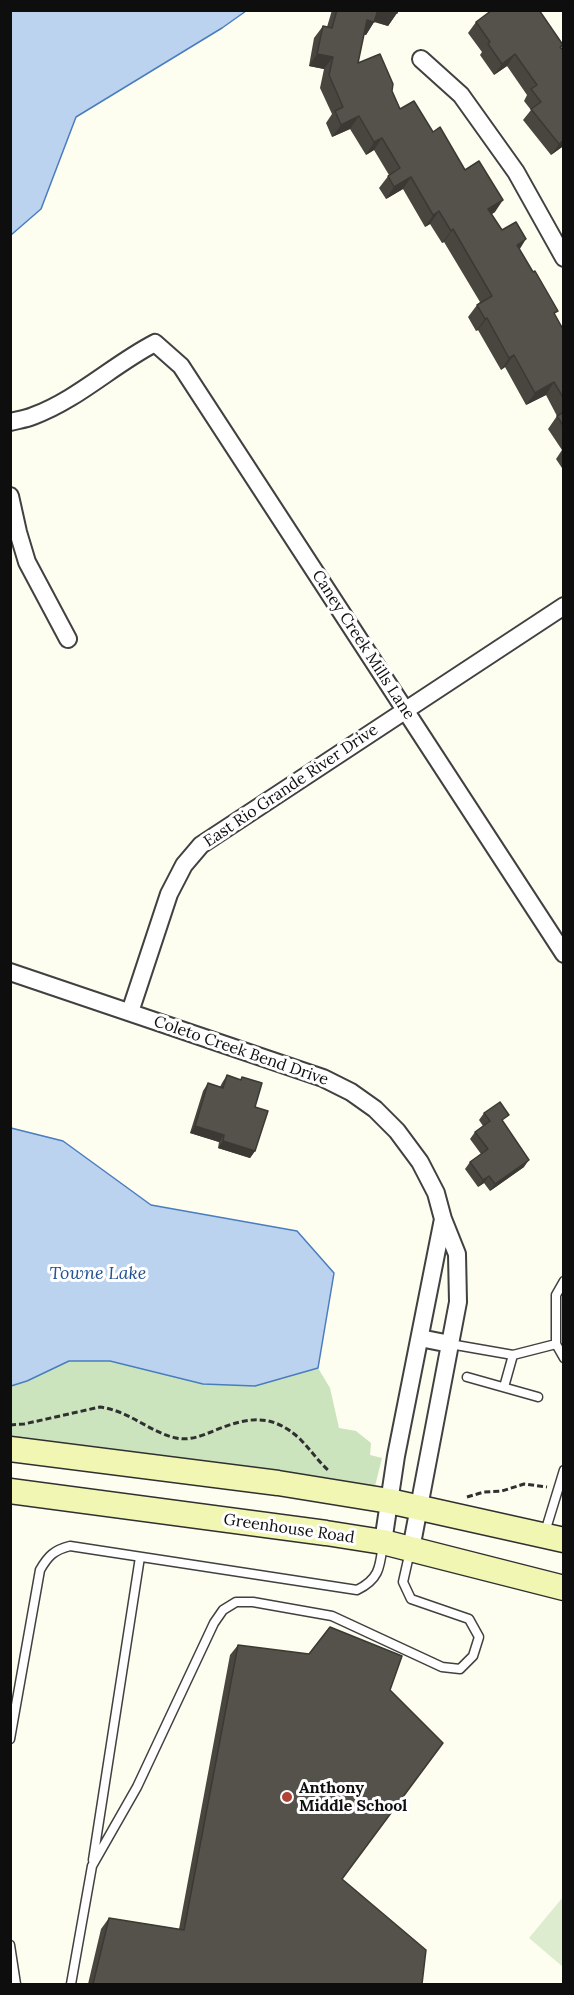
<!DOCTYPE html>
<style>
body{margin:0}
#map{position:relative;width:574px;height:1995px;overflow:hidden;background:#fdfdf0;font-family:Lora,serif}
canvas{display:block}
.frame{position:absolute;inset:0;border:12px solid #0e0e0e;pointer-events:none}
</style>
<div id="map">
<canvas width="574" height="1995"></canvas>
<div class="frame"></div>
</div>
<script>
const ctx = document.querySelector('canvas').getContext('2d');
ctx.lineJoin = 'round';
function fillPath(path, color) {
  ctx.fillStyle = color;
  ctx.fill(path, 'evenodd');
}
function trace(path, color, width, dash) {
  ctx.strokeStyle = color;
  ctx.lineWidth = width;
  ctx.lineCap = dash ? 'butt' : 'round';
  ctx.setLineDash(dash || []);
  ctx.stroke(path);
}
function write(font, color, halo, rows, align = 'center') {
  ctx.font = font + ' Lora,serif';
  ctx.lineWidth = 6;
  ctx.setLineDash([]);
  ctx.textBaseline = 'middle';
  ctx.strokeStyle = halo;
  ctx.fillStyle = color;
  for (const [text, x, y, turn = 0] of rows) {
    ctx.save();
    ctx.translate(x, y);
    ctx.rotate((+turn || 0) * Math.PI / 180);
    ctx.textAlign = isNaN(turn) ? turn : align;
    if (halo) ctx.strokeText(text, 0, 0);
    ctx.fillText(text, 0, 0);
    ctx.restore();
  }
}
fillPath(new Path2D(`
 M69,1361H110L203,1384L255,1386L318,1368L330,1388L339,1428L356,1431L371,1443L370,1455L382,1458L375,1486L366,1488L11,1441V1386L27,1381Z`), '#cbe4be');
fillPath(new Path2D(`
 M563,1897V1967L529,1938Z`), '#ddecce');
const water = new Path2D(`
 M11,10H246V11L222,28L76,117L41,209L11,235Z
 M11,1128L63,1141L151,1205L297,1231L334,1273L318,1368L255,1386L203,1384L110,1361H69L27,1381L11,1386Z`);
fillPath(water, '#bbd3ef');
trace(water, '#4a7dbe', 1.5);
const lane = new Path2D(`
 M450,1344L513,1355L556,1344L564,1358
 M556,1344V1295L564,1281
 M467,1377L538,1397
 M504,1387L513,1355
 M545,1532L564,1470
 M10,1739L40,1570C48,1556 54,1550 70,1546L357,1590C380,1579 380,1566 383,1543
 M93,1860L140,1557
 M10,1945L16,1984
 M71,1984L92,1866L137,1787L214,1623L223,1610L236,1602H253L332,1616L442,1667L460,1669L473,1656L479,1637L469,1619L411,1599L403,1582L410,1551`);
const street = new Path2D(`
 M421,59L461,95L516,172L564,258
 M10,422C18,420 26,419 33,416C77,400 114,364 155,343L181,366L564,954
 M10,496L18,532L27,562L68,639
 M10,972L323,1078L351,1092L375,1109L397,1131L420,1162L436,1193L443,1219L457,1254L458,1302L411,1549
 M130,1012L169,894L184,865L201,845L564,606
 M420,1338L450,1344
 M383,1542L396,1456L443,1219`);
const secondary = new Path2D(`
 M10,1449L278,1483L389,1501L564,1540
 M10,1491L326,1533L383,1542L564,1588`);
trace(lane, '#414141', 11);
trace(street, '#414141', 20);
trace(secondary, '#303030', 27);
trace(new Path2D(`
 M10,1425L24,1424L100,1407C130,1411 149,1432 176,1438C191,1441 203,1435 216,1430C248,1417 272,1413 300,1439C310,1449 318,1461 328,1470
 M467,1497L484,1492L502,1491L524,1484L547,1487`), '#303030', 3, [6, 3]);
trace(lane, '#fff', 8);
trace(street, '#fff', 16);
trace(secondary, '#f2f6b3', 24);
fillPath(new Path2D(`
 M332,10H398L397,13L388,26L374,22L366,35L364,34L358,63L392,91L400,109L433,132L465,170L495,212L492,214L502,230L519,249L564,331V471L556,459L562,450L548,429L557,416L546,395L526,405L505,367L501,370L478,330L476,331L468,317L477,305L480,302L444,242L442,243L430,224L425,227L403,189L386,199L379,188L389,175L374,150L366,155L350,129L332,137L326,123L332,114L320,88L324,69L309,66L314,38L323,26L327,27Z
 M476,22L563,45L561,48L564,51V150L562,147L551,155L523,120L531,110L524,101L527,95L507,66L494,75L480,55L482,52L468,33Z
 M227,1075L240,1080L242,1077L255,1107V1151L250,1158L218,1148L219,1142L190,1133L203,1091L208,1083L220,1087L222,1083Z
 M484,1113L503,1123L524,1167L490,1191L484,1183L478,1187L465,1169L470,1162L481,1154L470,1139L475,1132L483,1126L479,1120Z
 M238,1645L390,1690L342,1879L422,1984H88L101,1929L109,1918L179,1929L230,1655Z`), '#494640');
fillPath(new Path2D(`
 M376,10H387L397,13L388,26L370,20Z
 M367,20L374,22L366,35L358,33Z
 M317,54L333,57L324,69L309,66Z
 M515,54L507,66L494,75L502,64Z
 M359,116L350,129L332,137L341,125Z
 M382,138L374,150L366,155L374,142Z
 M564,140V144L562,147L551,155L559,144Z
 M411,177L403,189L386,199L394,187Z
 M503,200L495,212L480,221L488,209Z
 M439,211L430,224L425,227L433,215Z
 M453,229L444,242L442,243L451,231Z
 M526,239L518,252L517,245Z
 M487,318L478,330L476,331L485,319Z
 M514,355L505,367L501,370L509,358Z
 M554,382L546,395L526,405L535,393Z
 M195,1126L224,1135L219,1142L190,1133Z
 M223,1141L255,1151L250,1158L218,1148Z
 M529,1160L524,1167L490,1191L495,1184Z
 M489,1176L484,1183L478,1187L483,1180Z`), '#3c3934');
const building = new Path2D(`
 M337,10H378L374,22L367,20L358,63L380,54L393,84L392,91L400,109L414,101L433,132L440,127L465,170L479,161L503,200L488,209L502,230L516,222L526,239L517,245L533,272L535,271L558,311L554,313L564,331V399L554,382L535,393L514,355L509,358L487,318L485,319L477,305L492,296L453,229L451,231L439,211L433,215L411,177L394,187L388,176L400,168L382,138L374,142L359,116L341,125L335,111L343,107L329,75L333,57L317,54L323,26L332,28Z
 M387,10H398L397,13Z
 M492,10H539L563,45L560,47L564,51V140L559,144L531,109L541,102L531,89L537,85L515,54L502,64L488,44L490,42L476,22Z
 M564,412V427L557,416Z
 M227,1075L241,1080L242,1077L262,1083L255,1107L268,1111L255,1151L223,1141L224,1135L195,1126L208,1083L223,1088Z
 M500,1102L509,1115L502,1120L529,1160L495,1184L489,1176L483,1180L470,1162L488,1149L475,1132L490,1121L484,1113Z
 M330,1627L402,1656L390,1690L443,1743L342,1879L426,1950L422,1984H93L109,1918L184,1930L238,1645L309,1654Z`);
fillPath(building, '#55514b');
trace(building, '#3c3934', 1.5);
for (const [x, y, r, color] of [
 [287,1797,6,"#ae4336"]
]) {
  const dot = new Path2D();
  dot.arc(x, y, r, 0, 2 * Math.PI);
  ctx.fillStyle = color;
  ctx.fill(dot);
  trace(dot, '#fff', 2);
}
write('16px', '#0e0e0e', '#fff', [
 ["Caney Creek Mills Lane",363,645,57],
 ["East Rio Grande River Drive",291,786,-34],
 ["Coleto Creek Bend Drive",241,1051,19],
 ["Greenhouse Road",289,1529,8]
]);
write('bold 16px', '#0e0e0e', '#fff', [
 ["Anthony",299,1788],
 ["Middle School",299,1806]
], 'left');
write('italic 18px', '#255191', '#fff', [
 ["Towne Lake",98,1274]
]);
</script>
